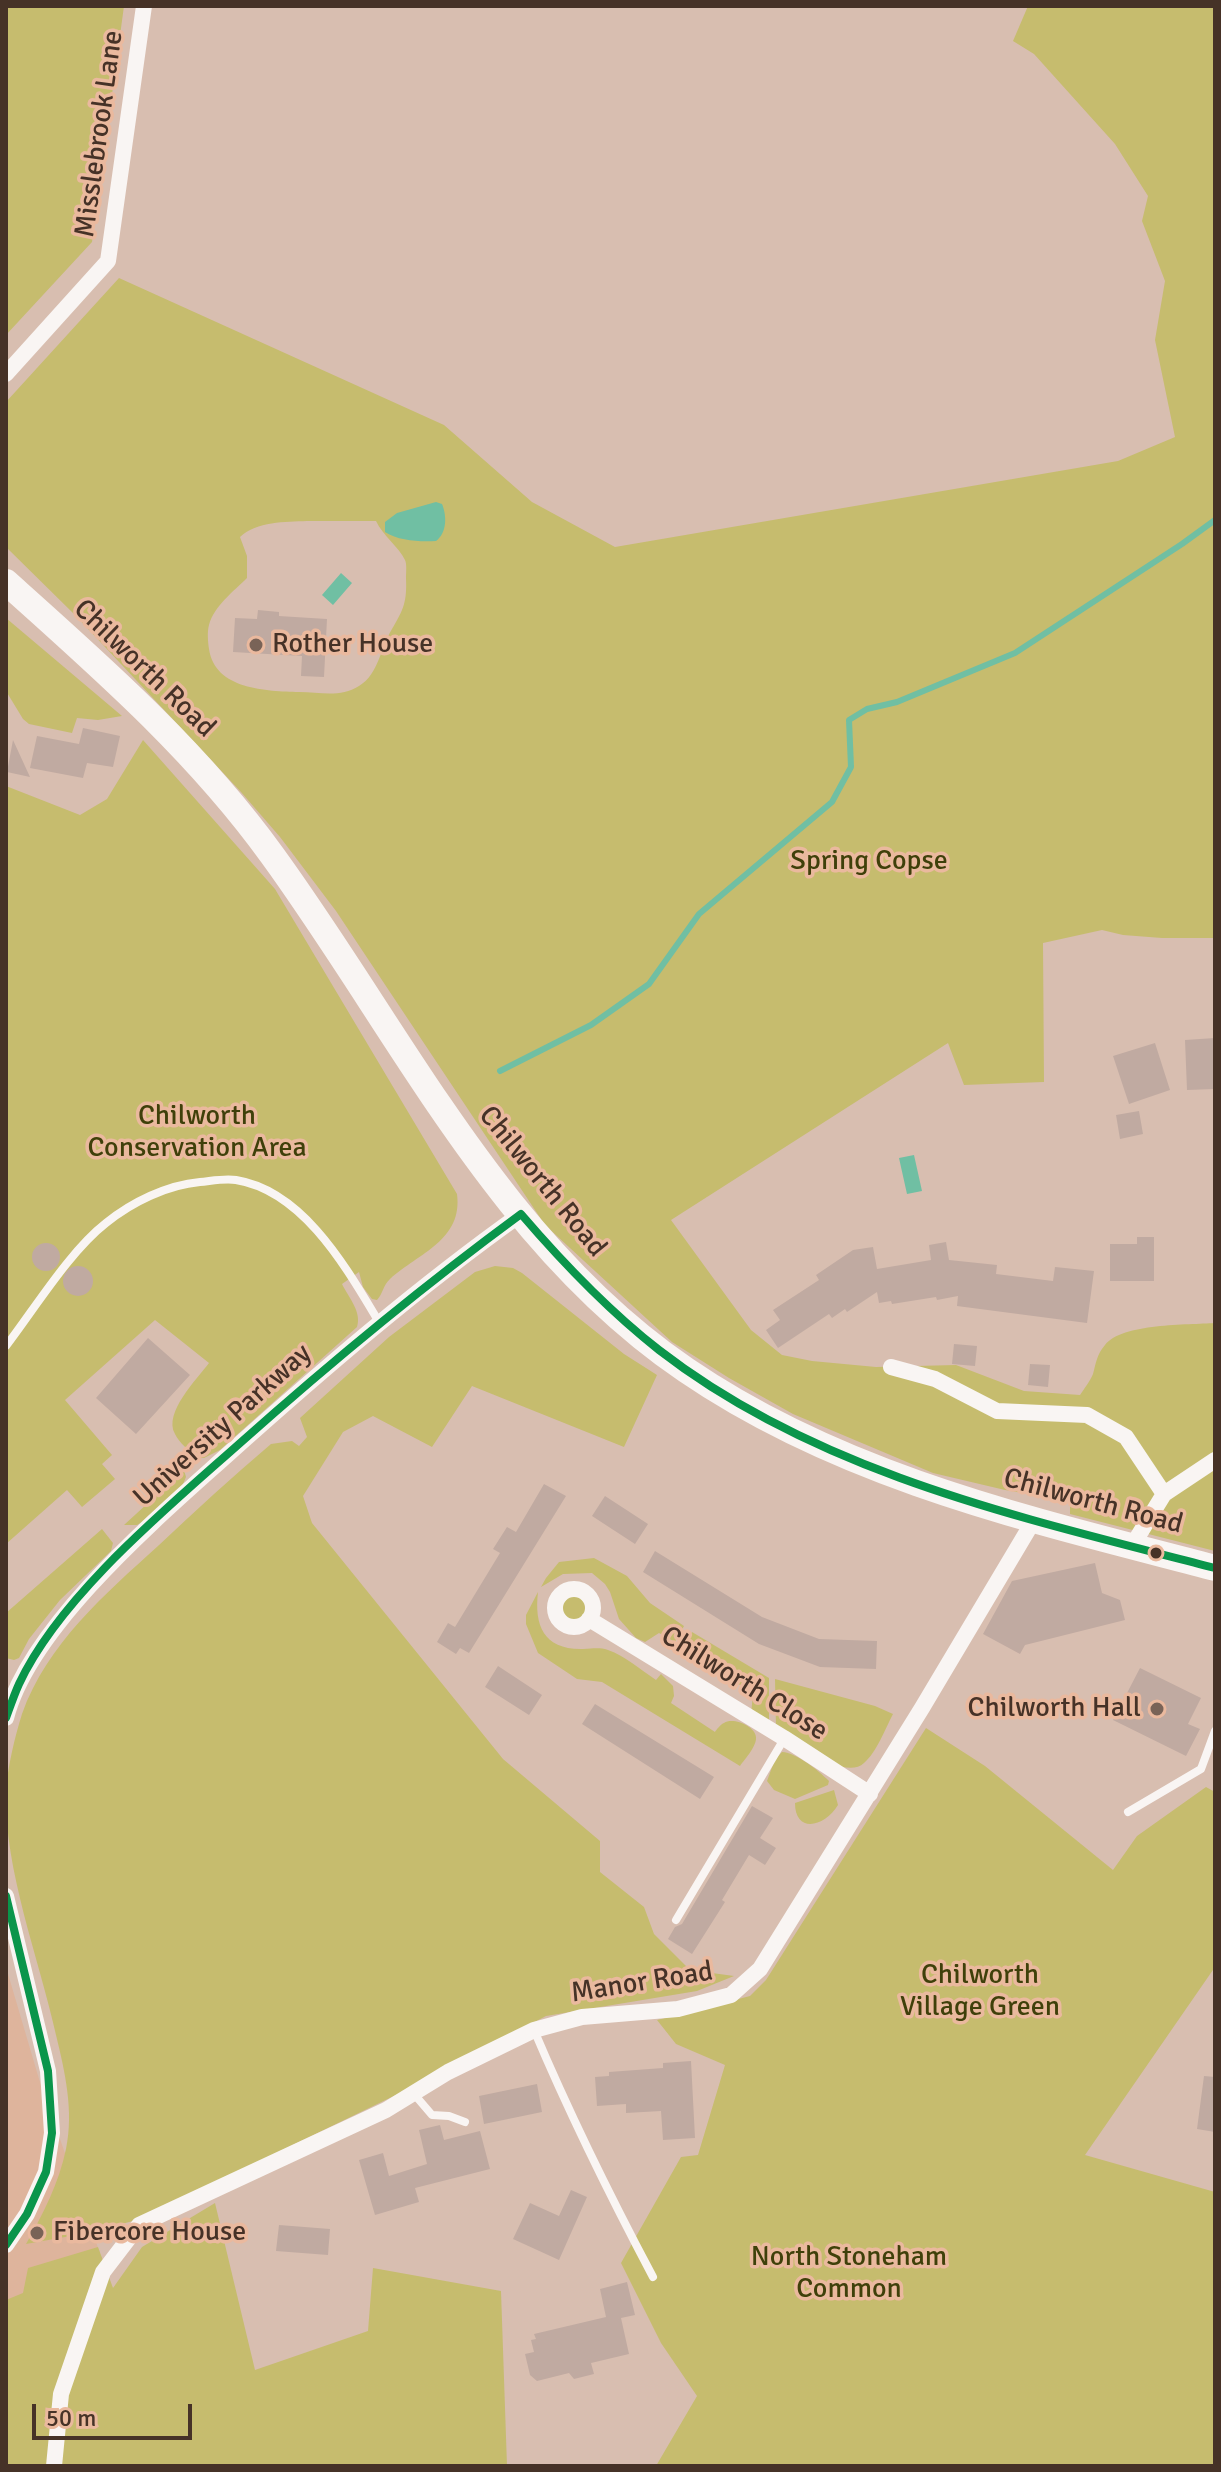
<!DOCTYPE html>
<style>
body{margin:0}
#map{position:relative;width:1221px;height:2472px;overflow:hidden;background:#d8beb0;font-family:Signika,sans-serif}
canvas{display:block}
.frame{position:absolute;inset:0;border:8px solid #463227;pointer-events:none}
.scale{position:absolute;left:32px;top:2404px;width:160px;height:36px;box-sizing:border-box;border:4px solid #463227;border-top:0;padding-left:10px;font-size:24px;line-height:28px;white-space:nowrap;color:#463227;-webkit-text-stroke:6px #eab99e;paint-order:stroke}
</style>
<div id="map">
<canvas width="1221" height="2472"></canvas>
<div class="frame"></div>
<div class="scale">50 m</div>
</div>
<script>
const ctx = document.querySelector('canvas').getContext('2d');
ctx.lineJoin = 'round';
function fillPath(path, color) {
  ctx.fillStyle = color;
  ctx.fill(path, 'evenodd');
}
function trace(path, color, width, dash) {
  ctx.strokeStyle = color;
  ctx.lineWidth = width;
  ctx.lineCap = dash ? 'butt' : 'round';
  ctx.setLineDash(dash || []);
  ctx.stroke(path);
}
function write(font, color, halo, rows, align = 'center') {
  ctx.font = font + ' Signika,sans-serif';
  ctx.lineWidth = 7;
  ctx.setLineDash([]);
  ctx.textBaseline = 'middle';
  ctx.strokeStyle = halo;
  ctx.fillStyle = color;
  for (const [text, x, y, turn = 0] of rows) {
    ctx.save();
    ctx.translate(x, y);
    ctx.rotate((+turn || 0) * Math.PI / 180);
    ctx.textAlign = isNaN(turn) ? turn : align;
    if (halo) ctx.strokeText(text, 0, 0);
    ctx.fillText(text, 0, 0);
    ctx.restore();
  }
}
fillPath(new Path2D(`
 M6,1967L39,2079L124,2322L6,2466Z`), '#deb49c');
fillPath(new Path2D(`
 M6,6H124L92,242L6,335Z
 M1028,6H1215V938H1162L1123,935L1102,930L1043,943L1044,1082L964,1085L948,1043L671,1220L751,1330L782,1355L812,1361L876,1367L956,1365L1024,1391L1080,1395C1084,1389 1090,1381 1093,1374C1096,1363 1097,1354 1105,1345C1122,1323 1188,1325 1215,1323V1551L1070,1514V1501L1005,1490L933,1473L793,1414L729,1378L672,1342L545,1225L336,911L280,837L241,792L75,615L6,547V402L119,278L444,425L532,502L615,547L1118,461L1175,437L1155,340L1165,281L1142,221L1148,196L1115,144L1034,54L1013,41ZM307,521H376C383,536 399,547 405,560C407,564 406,573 406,578C407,601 404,609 392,629C380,648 379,674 359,686C340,698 320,692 299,692C267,691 215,690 209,649C208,642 207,632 209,625C214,606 234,591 247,578V556L240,537C257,521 285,522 307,521Z
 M6,619V618L122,716L98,720L77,718L72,733L29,724L23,719L6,691Z
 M143,740L275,889L457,1194C463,1240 419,1253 390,1279C383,1285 383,1294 377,1300L372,1299L363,1287L359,1272L342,1284C349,1298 362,1312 357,1327L220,1450L204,1458H197C190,1451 179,1443 175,1434C163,1413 197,1379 209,1363L155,1320L65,1400L112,1455L102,1464L115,1479L82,1507L67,1490L6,1544V786L80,815L107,799Z
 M495,1266L513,1268L522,1273L624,1354L657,1375L624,1447L472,1386L432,1447L373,1416L343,1432L303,1496L312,1523L503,1759L600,1841V1872L644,1907L654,1934L690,1970L734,1976L697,1991L546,2016L400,2093L140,2219L93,2232L26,2244C43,2214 59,2183 66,2149C74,2111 65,2072 56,2035C39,1958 4,1870 6,1792C7,1769 15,1736 22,1714C47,1644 105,1594 158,1546C195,1511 232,1477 271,1444L292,1441L299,1446L307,1437L300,1418L389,1337L475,1272Z
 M184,1470L186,1477L181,1489L147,1519L137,1525H124Z
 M102,1529L113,1543L111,1551L60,1600L29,1639L19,1658L14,1660L6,1658V1613Z
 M594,1558L627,1576L650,1603L684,1626L675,1642L659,1633L645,1642L636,1638L619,1619L610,1592L605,1584L592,1573L563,1574L541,1587L546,1578L559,1562Z
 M538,1592C534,1626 544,1650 583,1649C593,1649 598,1647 608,1650C625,1656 641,1670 656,1680L661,1674L673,1686L674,1696L671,1703L715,1732C716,1730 721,1724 724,1723C733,1717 755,1726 756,1737C757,1746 745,1759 740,1766L602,1682L577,1679L538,1653L526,1624V1615Z
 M562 1608a12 12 0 1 1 24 0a12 12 0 1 1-24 0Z
 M692,1632L769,1678V1721L751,1715L753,1693L682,1649Z
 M775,1679L875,1706L893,1714C885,1729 877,1752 864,1763C844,1782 794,1740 776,1728Z
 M926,1728L985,1766L1113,1870L1137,1836L1206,1787L1215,1792V1967L1085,2155L1215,2192V2466H656L697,2396L661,2343L621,2263L681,2157L698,2155L725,2065L676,2044L657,2020L750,1996L766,1980Z
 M782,1752C797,1753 818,1770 829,1781L828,1785L795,1799L774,1790L767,1781L775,1759Z
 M834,1790L838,1805C825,1827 795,1834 795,1803Z
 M215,2203L255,2370L368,2331L373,2268L501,2291L507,2466H6V2300L23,2293L28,2268L98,2247L113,2288L142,2247Z`), '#c6bc6e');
fillPath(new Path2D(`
 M436,502L442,504C447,516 447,533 436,541C420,542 399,541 385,532V522L397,513Z
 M341,573L352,583L333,605L322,595Z
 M914,1155L922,1191L907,1194L899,1158Z`), '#70bfa3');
trace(new Path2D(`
 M500,1071L591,1025L649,984L699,914L832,802L851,767L849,720L867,709L897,702L1015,653L1182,544L1215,520`), '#70bfa3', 6);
fillPath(new Path2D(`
 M258,610L279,612V616L327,619L324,677L301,676L302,656L233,652L235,618L257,619Z
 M83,728L120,736L113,767L87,763L83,778L30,768L37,736L79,744Z
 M13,740L30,777L7,772Z
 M1215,1038V1089L1187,1090L1185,1040Z
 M1155,1043L1170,1090L1129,1104L1113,1056Z
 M1139,1111L1143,1134L1120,1139L1116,1115Z
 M1137,1237H1154V1281H1110V1244H1137Z
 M946,1242L949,1260L997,1265L996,1274L1053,1281L1055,1267L1094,1271L1087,1323L957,1306L958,1296L937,1300L936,1297L892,1304L891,1301L879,1303L877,1292L847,1312L845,1309L832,1318L829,1314L778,1348L766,1330L780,1320L773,1310L819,1280L816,1275L853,1250L873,1247L877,1269L931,1260L929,1245Z
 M32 1257a14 14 0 1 1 28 0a14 14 0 1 1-28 0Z
 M63 1281a15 15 0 1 1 30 0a15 15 0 1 1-30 0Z
 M148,1338L190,1375L136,1434L96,1398Z
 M954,1344L977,1346L975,1366L952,1364Z
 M1030,1364L1050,1365L1048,1387L1028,1385Z
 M544,1484L566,1496L469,1653L460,1648L456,1654L437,1642L448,1623L455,1627L500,1553L493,1549L507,1527L516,1532Z
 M605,1496L648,1524L635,1544L592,1516Z
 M655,1551L762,1617L819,1639L877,1641L876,1669L820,1667L759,1644L643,1572Z
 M1095,1563L1102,1593L1120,1600L1125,1620L1025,1645L1020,1654L983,1634L1012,1581Z
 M498,1666L542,1695L529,1715L485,1687Z
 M1140,1668L1201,1698L1188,1724L1200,1729L1186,1756L1113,1720Z
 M595,1704L714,1777L700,1799L582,1724Z
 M752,1806L773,1818L760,1838L776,1848L765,1865L749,1855L722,1900L725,1902L692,1954L668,1939L675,1927L682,1924Z
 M691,2061L695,2138L663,2140L661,2111L626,2113V2104L597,2106L595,2077L609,2076V2072L663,2068V2063Z
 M1204,2076L1215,2077V2132L1197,2129Z
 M537,2084L542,2112L484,2124L479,2096Z
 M440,2125L444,2140L480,2131L490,2169L415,2188L419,2202L375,2215L359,2160L383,2153L389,2176L427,2164L419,2130Z
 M571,2190L587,2197L559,2260L513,2239L530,2203L559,2216Z
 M279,2225L330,2229L328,2255L276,2251Z
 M627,2282L635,2315L621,2318L629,2354L591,2363L594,2374L574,2379L569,2373L537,2381L530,2375L525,2354L534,2352L531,2340L536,2339L534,2334L606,2317L600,2289Z`), '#c0aaa1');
trace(new Path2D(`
 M6,1346C35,1308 70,1251 106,1223C132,1202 167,1185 200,1182C211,1181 225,1178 236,1180C304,1191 347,1269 379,1322
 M1128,1812L1201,1769L1215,1731
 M676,1920L784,1739
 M534,2030C570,2115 610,2196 653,2277
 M414,2094L432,2115L449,2116L465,2122`), '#f9f5f3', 8);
trace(new Path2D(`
 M6,374L108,261L144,6
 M891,1367L935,1379L997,1411L1087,1415L1126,1437L1164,1494
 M1132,1546L1164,1494L1215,1460
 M555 1608a19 19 0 1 1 38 0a19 19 0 1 1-38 0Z
 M589,1619L784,1738L870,1794
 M6,1718C29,1627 157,1518 226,1456C321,1371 417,1288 521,1214
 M6,1896L48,2071L52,2133L46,2172L27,2214L6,2245
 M54,2466L61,2394L103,2272L139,2225L386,2110L448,2072L534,2030L582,2017L678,2009L731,1995L760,1969L922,1708L1034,1520`), '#f9f5f3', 16);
trace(new Path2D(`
 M6,582C101,667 197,751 272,855C401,1032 499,1243 686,1370C844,1478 1032,1520 1215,1568`), '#f9f5f3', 26);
trace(new Path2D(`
 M6,1718C10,1707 14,1695 19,1684C60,1596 167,1508 239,1444C330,1363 423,1286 521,1214C563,1263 608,1310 659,1350C819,1474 1023,1518 1215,1568
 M6,1896L48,2071L52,2133L46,2172L27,2214L6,2245`), '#0a954b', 8);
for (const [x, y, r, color] of [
 [256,645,8,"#796357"],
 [1156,1553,7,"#463227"],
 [1157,1709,8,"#796357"],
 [37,2233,8,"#796357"]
]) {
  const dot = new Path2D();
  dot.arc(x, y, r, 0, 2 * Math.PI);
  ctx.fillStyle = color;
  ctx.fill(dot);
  trace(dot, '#eab99e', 3);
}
write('28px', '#463227', '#eab99e', [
 ["Misslebrook Lane",100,134,-82],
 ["Chilworth Road",144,669,44],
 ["Chilworth Road",542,1182,51],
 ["University Parkway",223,1426,-42],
 ["Chilworth Road",1093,1502,15],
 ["Chilworth Close",744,1684,32],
 ["Manor Road",642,1983,-9]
]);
write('28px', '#463227', '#eab99e', [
 ["Rother House",272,645],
 ["Chilworth Hall",1141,1709,"right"],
 ["Fibercore House",53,2233]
], 'left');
write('28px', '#3f400a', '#eab99e', [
 ["Spring Copse",869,862],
 ["Chilworth",197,1117],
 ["Conservation Area",197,1149],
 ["Chilworth",980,1976],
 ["Village Green",980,2008],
 ["North Stoneham",849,2258],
 ["Common",849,2290]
]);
</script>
